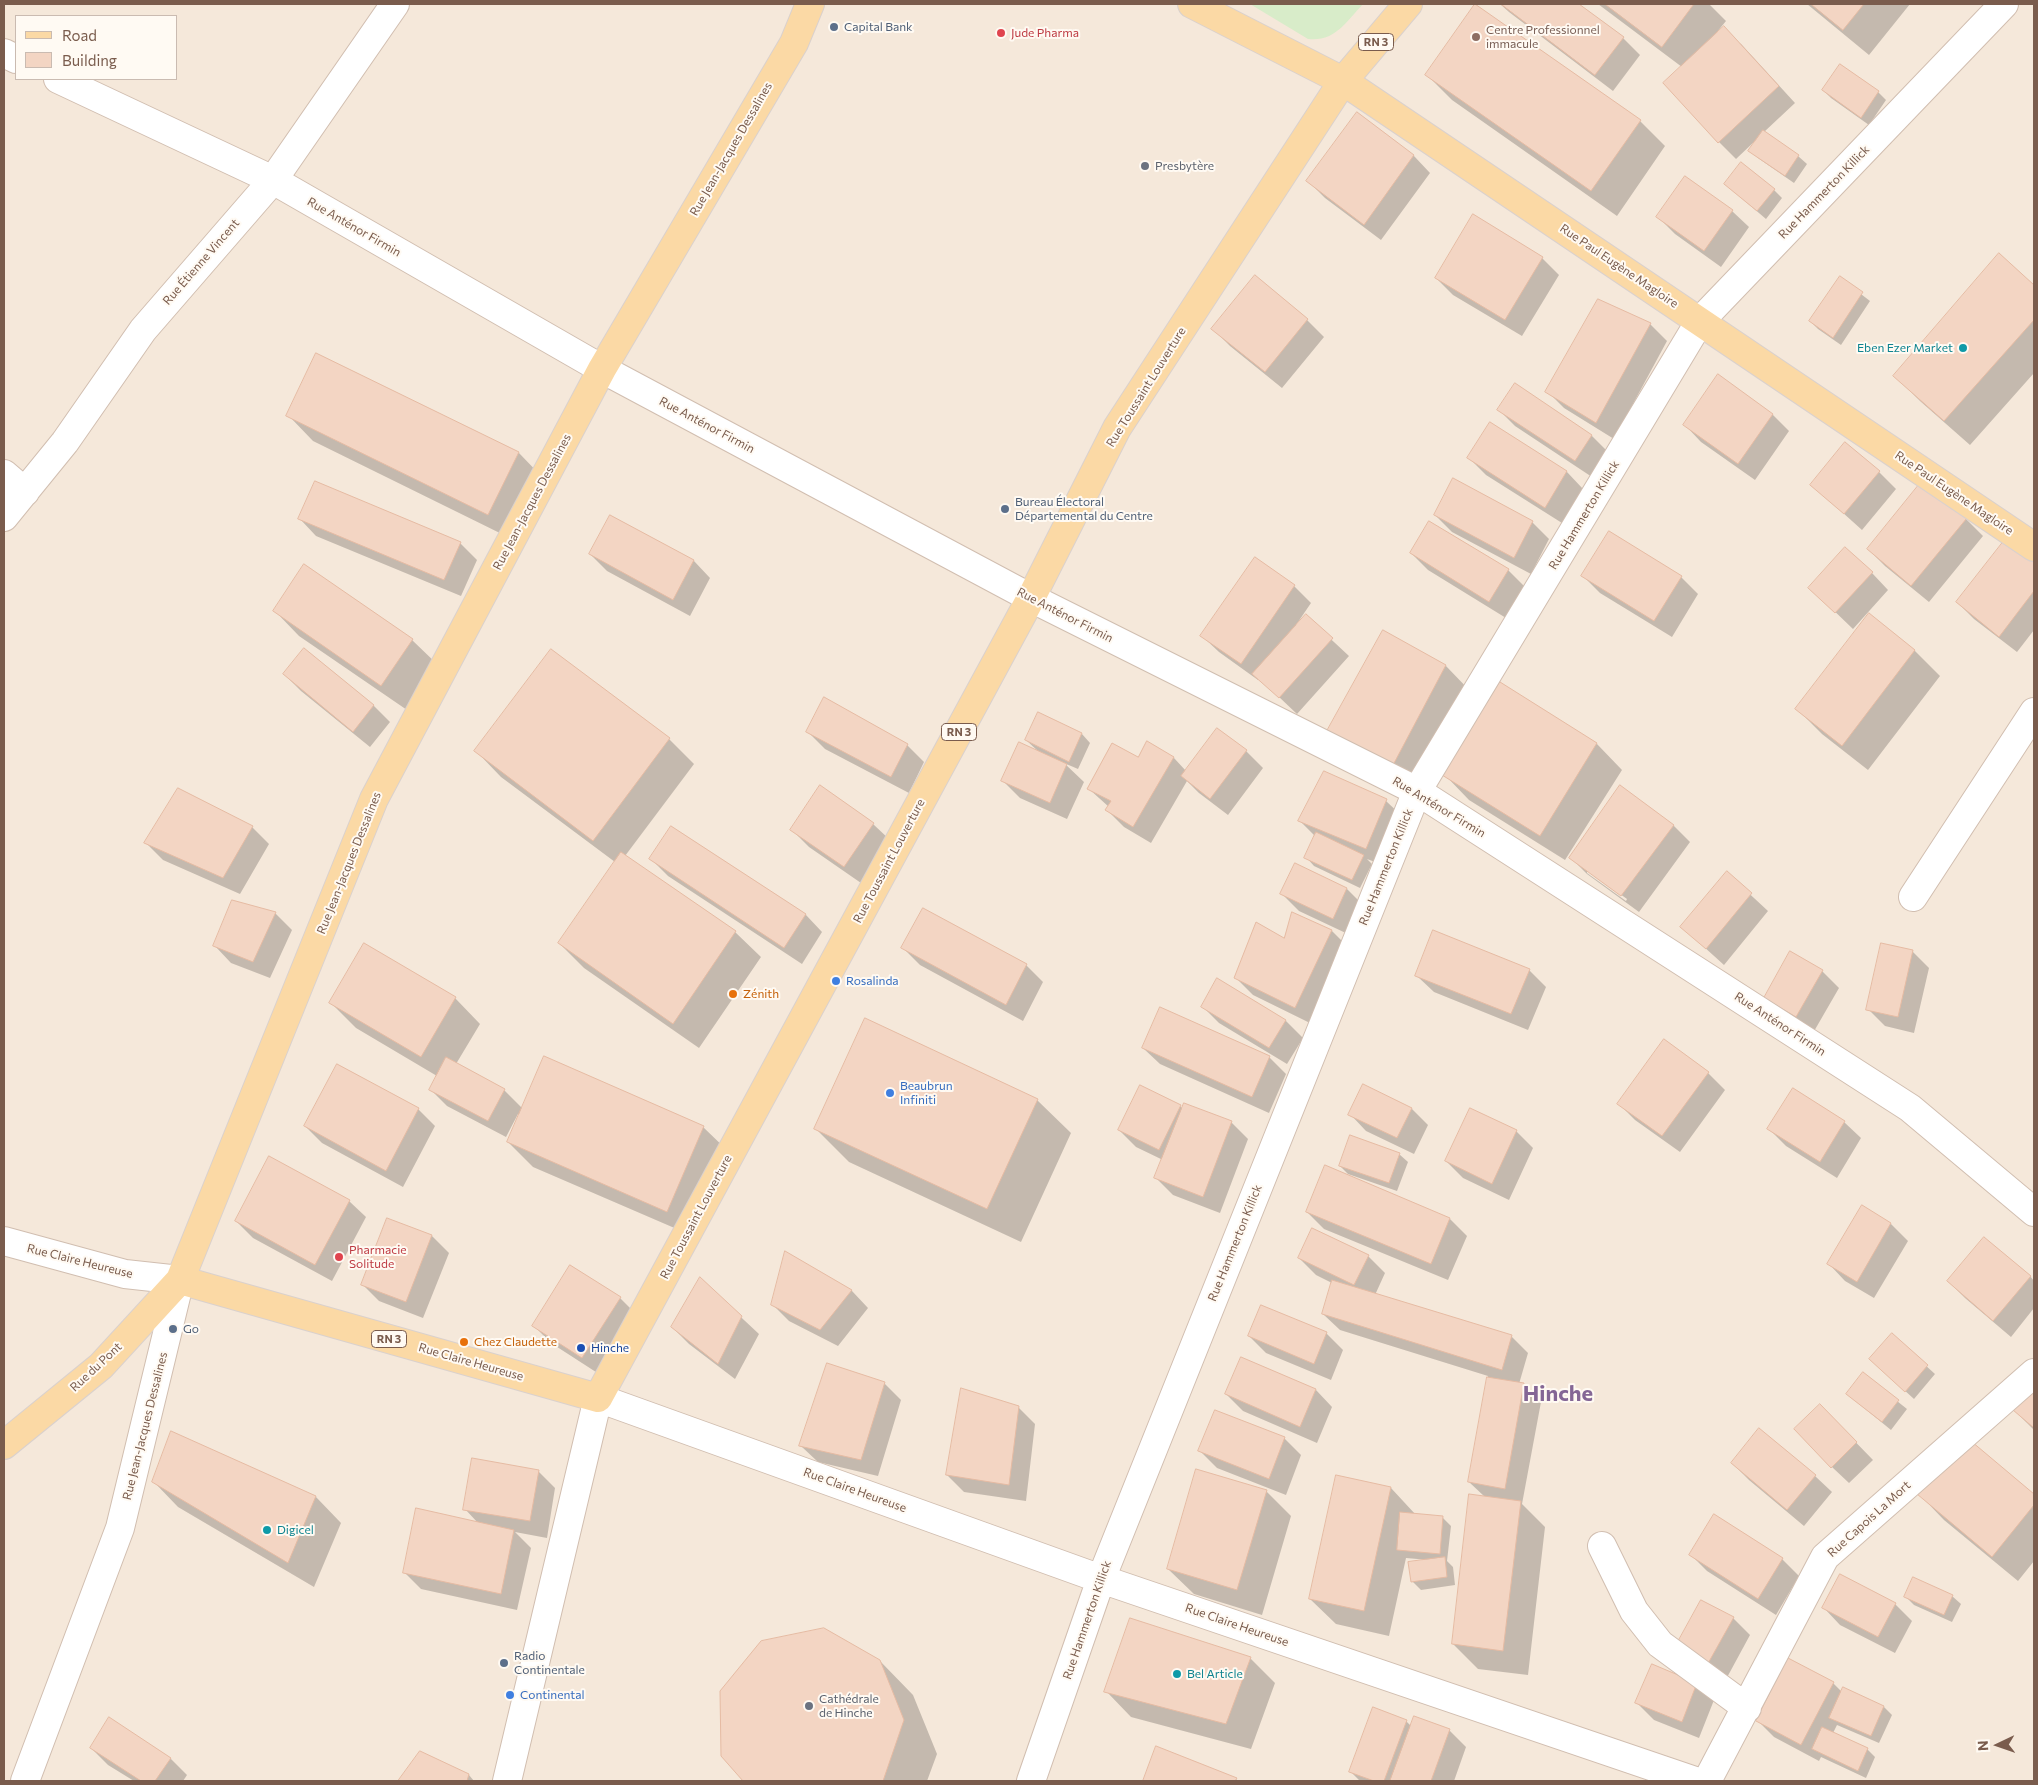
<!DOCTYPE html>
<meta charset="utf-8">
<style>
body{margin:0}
#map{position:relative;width:2038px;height:1785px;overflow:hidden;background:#fdf6ec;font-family:Commissioner,sans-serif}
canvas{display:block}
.frame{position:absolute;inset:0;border:5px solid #7a5c4d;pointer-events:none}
.legend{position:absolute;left:15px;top:15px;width:162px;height:65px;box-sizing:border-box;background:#fffaf3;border:1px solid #cabbb1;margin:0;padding:6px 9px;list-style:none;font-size:15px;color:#7a5c4d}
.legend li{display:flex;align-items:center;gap:10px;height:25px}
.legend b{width:25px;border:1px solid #cabbb1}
.north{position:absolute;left:1973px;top:1720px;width:50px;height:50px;-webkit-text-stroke:4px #fffaf3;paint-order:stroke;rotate:267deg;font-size:14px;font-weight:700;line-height:20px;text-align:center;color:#7a5c4d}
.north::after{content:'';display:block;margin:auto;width:18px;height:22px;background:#7a5c4d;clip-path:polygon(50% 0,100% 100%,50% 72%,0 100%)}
</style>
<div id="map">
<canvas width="2038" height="1785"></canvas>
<div class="frame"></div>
<ul class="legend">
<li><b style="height:6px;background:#fbd9a5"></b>Road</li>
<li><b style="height:14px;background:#f3d5c3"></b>Building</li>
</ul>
<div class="north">N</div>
</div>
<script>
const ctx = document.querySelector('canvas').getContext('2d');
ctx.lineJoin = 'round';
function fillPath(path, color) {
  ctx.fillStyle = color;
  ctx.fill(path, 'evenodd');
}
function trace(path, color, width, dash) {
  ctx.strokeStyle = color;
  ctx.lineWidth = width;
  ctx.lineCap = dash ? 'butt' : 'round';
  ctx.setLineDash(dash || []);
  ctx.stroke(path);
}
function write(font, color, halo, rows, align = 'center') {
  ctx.font = font + ' Commissioner,sans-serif';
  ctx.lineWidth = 4;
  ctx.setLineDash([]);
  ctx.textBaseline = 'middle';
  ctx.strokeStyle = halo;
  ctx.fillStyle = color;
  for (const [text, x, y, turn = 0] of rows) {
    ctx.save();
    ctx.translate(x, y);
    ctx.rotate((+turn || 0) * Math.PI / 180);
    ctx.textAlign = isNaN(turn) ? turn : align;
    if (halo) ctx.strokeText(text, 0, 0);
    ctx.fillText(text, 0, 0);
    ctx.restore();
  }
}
fillPath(new Path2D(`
 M4,4H2034V1781H4ZM16,16H176V79H16Z`), '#f5e8da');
fillPath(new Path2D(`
 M1250,4H1363C1346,22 1335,42 1308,39Z`), '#d8ecc9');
fillPath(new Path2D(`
 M1500,4H1577L1623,38L1640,55L1613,91L1509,12Z
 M1598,4H1709L1726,21L1717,32L1741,44L1795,103L1764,132L1798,156L1807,164L1794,183L1758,158L1750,150L1756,140L1736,159L1719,142L1682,67Z
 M1807,4H1910L1869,55Z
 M1427,75L1640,121L1665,146L1617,216L1452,100Z
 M1823,90L1878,92L1886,100L1869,125L1831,98Z
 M1357,114L1414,156L1430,173L1381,240L1325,198L1308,181Z
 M1725,184L1774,190L1782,198L1766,219Z
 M1732,211L1749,227L1721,267L1675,234L1658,217Z
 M1999,255L2034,287V373L1970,445L1920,401L1895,376Z
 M1542,258L1559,275L1522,336L1453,295L1436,278Z
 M1840,278L1870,301L1841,345L1818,329L1810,321Z
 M1307,320L1324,337L1282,388L1230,346L1213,329Z
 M1650,324L1667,341L1614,439L1564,408L1547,391Z
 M317,354L519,453L544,479L514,540L313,441L288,415Z
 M1515,385L1592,436L1609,453L1592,477L1515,426L1499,410Z
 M1772,414L1789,431L1755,480L1701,442L1685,425Z
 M1490,424L1567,472L1583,489L1562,523L1486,475L1469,458Z
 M1879,472L1896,489L1862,530L1812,485Z
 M1923,483L1966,519L1983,536L1929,602L1885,566L1868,549Z
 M1435,515L1532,522L1549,539L1531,574L1452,532Z
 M611,516L694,561L710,578L690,616L607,571L590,554Z
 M300,519L460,543L477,560L461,596L316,536Z
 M1610,533L1681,577L1698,594L1672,637L1600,593L1583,576Z
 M1411,553L1508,570L1525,587L1506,618L1428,570Z
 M2034,560V630L2017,652L1974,619L1957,602Z
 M1872,573L1888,590L1853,629L1827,604Z
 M1294,586L1311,603L1296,625L1297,626L1306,616L1349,656L1297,714L1259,678L1258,680L1219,652L1202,636Z
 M274,610L412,640L438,665L407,710L299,636Z
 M1869,615L1915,651L1940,676L1868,770L1822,734L1797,709Z
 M1383,632L1446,666L1471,692L1417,791L1354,756Z
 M304,650L374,706L390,722L370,747L301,691L284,674Z
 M1500,684L1597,744L1622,770L1565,860L1469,800L1444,774Z
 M825,699L907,745L924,762L909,793L825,749L808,732Z
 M1039,714L1082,734L1090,743L1078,769L1064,763L1084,782L1067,819L1020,798L1003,781L1039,752L1026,740Z
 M669,739L694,764L625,856L735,932L761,957L699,1048L584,968L559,943L615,862L501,777L476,751Z
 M1147,742L1174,758L1186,771L1246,751L1263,768L1228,815L1199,793L1187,781L1151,843L1124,827L1107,810L1109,807L1089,789L1138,758Z
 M1386,801L1403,817L1383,865L1367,859L1372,864L1360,888L1314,866L1306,857L1315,836L1300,821Z
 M873,824L890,840L861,883L809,847L792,830Z
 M1673,825L1690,842L1639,912L1587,874L1570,857ZM1587,870L1627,899L1626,901L1587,873Z
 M252,827L269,844L240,894L163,860L146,843Z
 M672,827L806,915L822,932L802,964L668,876L651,859Z
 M1296,865L1347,889L1364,906L1350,935L1299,911L1282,894Z
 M1727,873L1768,911L1724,965L1682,927Z
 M923,909L1026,965L1043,982L1023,1021L920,965L903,948Z
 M275,913L292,930L270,978L231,963L215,946Z
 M1293,914L1332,931L1349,948L1312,1024L1253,995L1236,978L1285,940Z
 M1912,951L1929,968L1914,1033L1885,1026L1868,1009Z
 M1529,970L1546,987L1528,1030L1434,992L1417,976Z
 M1822,971L1839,988L1813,1033L1782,1015L1765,998Z
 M1217,980L1286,1021L1303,1038L1287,1064L1219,1023L1202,1006Z
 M455,998L480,1024L456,1064L504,1090L522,1108L703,1127L729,1152L693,1236L533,1167L508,1142L520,1115L518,1114L506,1137L447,1106L430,1089L437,1076L356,1028L331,1003Z
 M1143,1048L1269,1057L1286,1074L1269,1113L1160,1064Z
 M338,1065L418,1109L435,1126L403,1187L322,1143L305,1126Z
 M1708,1073L1725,1090L1680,1152L1635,1120L1619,1104Z
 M1037,1100L1071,1133L1021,1242L849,1162L816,1129Z
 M1180,1106L1183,1109L1231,1122L1248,1139L1220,1213L1173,1195L1156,1178L1163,1160L1136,1147L1119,1130Z
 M1412,1109L1428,1125L1414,1154L1366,1131L1350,1114Z
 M1844,1122L1861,1138L1837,1178L1786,1146L1769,1129Z
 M1516,1131L1533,1148L1509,1200L1463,1178L1446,1161Z
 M1399,1154L1408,1162L1397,1191L1348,1174L1340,1166Z
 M1326,1167L1450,1219L1467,1236L1448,1280L1324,1229L1307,1212Z
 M349,1201L366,1217L332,1281L253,1238L236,1221Z
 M1862,1207L1891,1224L1908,1241L1874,1298L1845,1281L1829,1264Z
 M387,1219L432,1236L449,1253L423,1318L379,1301L362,1284Z
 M786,1253L852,1291L868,1308L838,1346L789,1321L772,1304Z
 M1368,1256L1385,1273L1375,1295L1511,1336L1528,1353L1519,1384L1524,1385L1541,1402L1522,1504L1545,1527L1528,1675L1478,1669L1453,1644L1485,1497L1469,1482L1488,1376L1340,1330L1323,1314L1332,1283L1316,1275L1299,1258Z
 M2030,1276L2034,1281V1308L2011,1337L1965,1298L1948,1281Z
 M700,1279L759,1334L735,1379L689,1344L672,1327Z
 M620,1298L637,1315L599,1374L551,1343L534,1326Z
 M1261,1307L1326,1333L1343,1350L1331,1380L1266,1353L1249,1336Z
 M1892,1335L1935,1374L1914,1399L1879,1367Z
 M1242,1359L1316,1390L1332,1407L1317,1443L1243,1411L1226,1394Z
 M1863,1374L1907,1409L1891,1430L1847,1394Z
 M884,1383L901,1400L878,1476L818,1462L801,1446Z
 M2031,1390L2034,1392V1430L2014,1410Z
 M1018,1407L1035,1424L1026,1501L964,1492L947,1475Z
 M1837,1423L1873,1460L1849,1483L1832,1467Z
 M172,1433L316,1497L341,1523L314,1587L178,1507L153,1481Z
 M1284,1438L1301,1455L1286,1495L1217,1468L1200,1451Z
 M1965,1438L2034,1495V1561L2018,1581L1944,1520L1919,1494Z
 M1732,1463L1815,1476L1832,1492L1804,1526L1749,1480Z
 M538,1471L555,1488L547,1538L515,1532L531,1548L517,1610L421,1589L404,1572L478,1523L465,1509Z
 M1391,1488L1416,1515L1442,1517L1451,1526L1447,1561L1453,1567L1455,1585L1421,1590L1413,1582L1429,1560L1406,1558L1389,1636L1336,1624L1310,1599Z
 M1266,1491L1291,1516L1262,1615L1194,1594L1168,1569Z
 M1714,1516L1782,1559L1799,1576L1776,1615L1707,1571L1690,1554Z
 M1952,1596L1961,1604L1952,1622L1914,1605L1906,1597Z
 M1895,1604L1912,1621L1895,1653L1840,1625L1824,1608Z
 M1733,1618L1750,1635L1724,1683L1692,1666Z
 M1250,1658L1275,1683L1251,1749L1131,1717L1106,1691Z
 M880,1661L913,1695L937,1754L927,1781H744L723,1756Z
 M1833,1683L1842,1692L1843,1689L1884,1707L1892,1715L1879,1743L1837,1725L1833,1733L1867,1749L1875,1757L1866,1778L1821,1757L1819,1761L1774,1737L1758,1721Z
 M1697,1684L1714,1700L1699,1738L1654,1720L1637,1703Z
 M1406,1721L1411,1726L1449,1730L1466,1747L1454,1781H1360L1350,1771Z
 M91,1748L170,1758L187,1775L183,1781H134L108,1765Z
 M1157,1748L1236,1779L1238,1781H1144Z
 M420,1753L469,1775L474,1781H399Z`), '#0003');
const building = new Path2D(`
 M1475,4L1641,120L1591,191L1425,75Z
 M1501,4H1579L1624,37L1595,75Z
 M1605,4H1694L1662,47Z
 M1811,4H1864L1843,30Z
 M1724,26L1779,86L1718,143L1663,83Z
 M1840,64L1879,91L1861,118L1822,90Z
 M1357,112L1414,155L1364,225L1306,181Z
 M1763,130L1799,155L1785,176L1748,151Z
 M1741,162L1775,189L1757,211L1724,184Z
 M1685,176L1733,210L1704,251L1656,217Z
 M1473,214L1543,257L1505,320L1435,278Z
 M1999,253L2034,285V320L1944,421L1893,376Z
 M1255,275L1308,319L1265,372L1211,329Z
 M1840,276L1863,292L1833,338L1809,321Z
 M1598,299L1651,323L1596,423L1545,392Z
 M316,353L519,452L488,515L286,416Z
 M1718,374L1773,414L1738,464L1683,425Z
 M1515,383L1592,435L1575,461L1497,410Z
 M1490,422L1567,471L1545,508L1467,458Z
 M1845,442L1880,471L1844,514L1810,485Z
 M1453,478L1533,521L1514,558L1434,515Z
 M315,481L461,542L444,580L298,519Z
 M1922,481L1967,518L1911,586L1867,549Z
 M610,515L694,560L673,600L589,554Z
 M1429,521L1509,569L1489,602L1410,553Z
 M1609,531L1682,576L1654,621L1581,576Z
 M2007,537L2034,558V591L1999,637L1956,602Z
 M1845,547L1873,572L1835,613L1808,588Z
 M1255,557L1295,585L1241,664L1200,636Z
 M304,564L413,639L381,686L273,611Z
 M1869,613L1915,650L1842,746L1795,709Z
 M1306,614L1333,638L1279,698L1252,674Z
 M1383,630L1446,665L1392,767L1327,731Z
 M304,648L374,705L353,732L283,674Z
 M551,649L670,738L593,841L474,751Z
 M1500,682L1597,743L1540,836L1442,775Z
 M824,697L908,744L891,777L806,732Z
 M1038,712L1082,733L1069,762L1025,740Z
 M1217,728L1247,750L1210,799L1181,776Z
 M1147,741L1174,757L1133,827L1105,810L1111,801L1087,789L1112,743L1138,757Z
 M1019,742L1067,764L1050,803L1001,781Z
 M1324,771L1387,799L1366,849L1298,821Z
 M820,785L874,823L844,867L790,830Z
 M1620,785L1674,825L1621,896L1569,858Z
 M178,788L253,826L223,878L144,843Z
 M671,826L806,914L784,948L649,859Z
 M1316,832L1364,855L1352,880L1304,858Z
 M621,852L736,931L673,1024L558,943Z
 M1295,863L1347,888L1333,919L1280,894Z
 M1727,871L1752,893L1706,949L1680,927Z
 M232,900L276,912L253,962L213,946Z
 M923,908L1027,964L1006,1005L901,948Z
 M1292,912L1332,930L1295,1008L1234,978L1256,922L1284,938Z
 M1433,930L1530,969L1511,1014L1415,976Z
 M364,943L456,997L421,1057L329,1003Z
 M1881,943L1913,950L1898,1017L1866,1010Z
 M1790,951L1823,970L1796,1017L1764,998Z
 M1217,978L1286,1020L1269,1048L1201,1007Z
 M1160,1007L1270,1056L1252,1097L1142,1048Z
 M865,1018L1038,1099L987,1209L814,1129Z
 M1664,1039L1709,1072L1662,1136L1617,1104Z
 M544,1056L704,1126L667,1212L507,1142Z
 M446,1057L505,1089L488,1121L429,1090Z
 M337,1064L419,1108L386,1171L304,1126Z
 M1363,1084L1412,1108L1397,1138L1348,1115Z
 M1140,1085L1181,1105L1159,1150L1118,1130Z
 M1793,1088L1845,1121L1820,1162L1767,1129Z
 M1184,1103L1232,1121L1203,1197L1154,1178Z
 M1470,1108L1517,1130L1492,1184L1445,1161Z
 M1350,1135L1400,1153L1389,1183L1339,1166Z
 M269,1156L350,1200L315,1265L235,1221Z
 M1325,1165L1450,1218L1431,1264L1306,1212Z
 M1862,1205L1891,1223L1857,1282L1827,1264Z
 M387,1218L432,1235L406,1302L361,1285Z
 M1312,1228L1369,1255L1354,1285L1298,1258Z
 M1984,1237L2031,1276L1993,1321L1947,1281Z
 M785,1251L852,1290L820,1330L771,1305Z
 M570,1265L621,1297L582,1358L532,1326Z
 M700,1277L742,1316L718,1364L671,1327Z
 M1332,1280L1512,1335L1502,1370L1322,1314Z
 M1261,1305L1327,1332L1314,1364L1248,1336Z
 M1892,1333L1928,1365L1905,1392L1869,1359Z
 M1241,1357L1316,1389L1300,1427L1225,1394Z
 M827,1363L885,1382L861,1460L799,1446Z
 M1863,1372L1899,1400L1882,1422L1846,1394Z
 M1487,1377L1524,1383L1505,1489L1468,1482Z
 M961,1388L1019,1406L1009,1485L946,1475Z
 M2031,1388L2034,1391V1428L2013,1410Z
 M1820,1404L1857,1442L1831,1468L1794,1429Z
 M1215,1410L1285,1437L1269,1479L1198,1451Z
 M1759,1428L1816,1475L1787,1510L1731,1463Z
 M171,1431L316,1496L288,1563L152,1482Z
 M1965,1436L2034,1494V1505L1992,1557L1917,1494Z
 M472,1458L539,1470L530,1521L463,1510Z
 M1196,1469L1267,1490L1237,1590L1167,1569Z
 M1336,1475L1391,1487L1364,1611L1309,1599Z
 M1469,1494L1521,1501L1503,1651L1452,1644Z
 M416,1508L514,1530L501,1594L403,1573Z
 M1400,1512L1443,1516L1440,1554L1397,1550Z
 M1714,1514L1783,1558L1758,1599L1689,1555Z
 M1445,1557L1447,1577L1411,1582L1408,1562Z
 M1840,1574L1896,1603L1878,1637L1822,1608Z
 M1913,1577L1953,1595L1944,1615L1904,1597Z
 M1701,1600L1734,1617L1706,1667L1674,1649Z
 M1130,1618L1251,1657L1226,1724L1104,1692Z
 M824,1628L880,1660L904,1720L883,1781H743L721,1756L720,1691L761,1641Z
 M1788,1658L1834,1682L1801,1745L1756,1721Z
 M1652,1664L1697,1683L1682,1722L1635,1703Z
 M1843,1687L1884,1706L1871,1736L1829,1718Z
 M1373,1707L1407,1720L1384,1781H1374L1349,1772Z
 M1414,1716L1450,1729L1431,1781H1390Z
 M109,1717L171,1758L155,1781H141L90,1748Z
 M1822,1727L1868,1748L1858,1771L1812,1749Z
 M1156,1746L1237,1778L1235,1781H1143Z
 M420,1751L469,1774L467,1781H398Z`);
fillPath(building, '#f3d5c3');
trace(building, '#e6bba3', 1);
const minor = new Path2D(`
 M4,53L16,59
 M58,79L273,180L602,369L1031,598L1417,791L1910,1108L2034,1212
 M4,474L25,492
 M4,517L65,442L143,330L273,180L395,4
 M1913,897L2034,712
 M4,1241L125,1274L180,1280L120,1528L25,1781
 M1602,1546L1634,1611L1660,1644L1747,1708
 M507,1781L598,1398L1101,1579L1695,1781
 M1031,1781L1101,1579L1417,791L1700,321L2004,4
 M1707,1781L1825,1557L2034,1373`);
const major = new Path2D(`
 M1192,4L1343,81L2034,547
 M180,1280L598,1398L1031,598L1117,428L1343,81L1408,4
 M4,1445L101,1366L180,1280L374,799L602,369L794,43L810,4`);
trace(minor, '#d1beb0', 30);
trace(major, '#dad1cd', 30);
trace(minor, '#fff', 28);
trace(major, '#fbd9a5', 28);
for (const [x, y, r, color] of [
 [834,27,5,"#5c6f8a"],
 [1001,33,5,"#e0444e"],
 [1476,37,5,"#8d6e63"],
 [1145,166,5,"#6b7280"],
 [1963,348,5,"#0f9aa8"],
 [1005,509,5,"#5c6f8a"],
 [836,981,5,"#3f7fe0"],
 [733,994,5,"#e8710a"],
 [890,1093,5,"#3f7fe0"],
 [339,1257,5,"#e0444e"],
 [173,1329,5,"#5c6f8a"],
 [464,1342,5,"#e8710a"],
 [581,1348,5,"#1a4fb4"],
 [267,1530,5,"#0f9aa8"],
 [504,1663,5,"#5c6f8a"],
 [1177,1674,5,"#0f9aa8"],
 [510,1695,5,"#3f7fe0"],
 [809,1706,5,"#6b7280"]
]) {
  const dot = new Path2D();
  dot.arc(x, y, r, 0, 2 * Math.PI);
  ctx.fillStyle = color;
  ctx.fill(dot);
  trace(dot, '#fffaf3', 2);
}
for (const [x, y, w] of [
 [1376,42,35],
 [959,732,35],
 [389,1339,35]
]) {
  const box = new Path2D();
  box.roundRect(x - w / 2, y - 8.5, w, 17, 4);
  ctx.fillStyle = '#fffaf3';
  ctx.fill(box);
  trace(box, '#7a5c4d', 1);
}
write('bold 11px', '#7a5c4d', null, [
 ["RN 3",1376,42],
 ["RN 3",959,732],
 ["RN 3",389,1339]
]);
write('12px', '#4e5e75', '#fffaf3', [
 ["Capital Bank",844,27],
 ["Bureau Électoral",1015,502],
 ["Départemental du Centre",1015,516],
 ["Go",183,1329],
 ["Radio",514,1656],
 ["Continentale",514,1670]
], 'left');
write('12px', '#785e54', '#fffaf3', [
 ["Centre Professionnel",1486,30],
 ["immacule",1486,44]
], 'left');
write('12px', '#be3a42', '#fffaf3', [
 ["Jude Pharma",1011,33],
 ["Pharmacie",349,1250],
 ["Solitude",349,1264]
], 'left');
write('12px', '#7a5c4d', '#fffaf3', [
 ["Rue Jean-Jacques Dessalines",731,149,-60],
 ["Rue Hammerton Killick",1824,192,-46],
 ["Rue Anténor Firmin",354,227,30],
 ["Rue Étienne Vincent",201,262,-49],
 ["Rue Paul Eugène Magloire",1619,266,34],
 ["Rue Toussaint Louverture",1146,387,-58],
 ["Rue Anténor Firmin",707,425,28],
 ["Rue Paul Eugène Magloire",1954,493,34],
 ["Rue Jean-Jacques Dessalines",532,502,-62],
 ["Rue Hammerton Killick",1584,515,-59],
 ["Rue Anténor Firmin",1065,615,27],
 ["Rue Anténor Firmin",1439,807,31],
 ["Rue Toussaint Louverture",889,861,-62],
 ["Rue Jean-Jacques Dessalines",349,863,-68],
 ["Rue Hammerton Killick",1386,867,-68],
 ["Rue Anténor Firmin",1780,1024,33],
 ["Rue Toussaint Louverture",696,1217,-62],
 ["Rue Hammerton Killick",1235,1243,-68],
 ["Rue Claire Heureuse",80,1261,14],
 ["Rue Claire Heureuse",471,1362,16],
 ["Rue du Pont",96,1367,-43],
 ["Rue Jean-Jacques Dessalines",145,1426,-76],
 ["Rue Claire Heureuse",855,1490,20],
 ["Rue Capois La Mort",1869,1519,-42],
 ["Rue Hammerton Killick",1087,1620,-71],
 ["Rue Claire Heureuse",1237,1625,19]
]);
write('12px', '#5b616d', '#fffaf3', [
 ["Presbytère",1155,166],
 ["Cathédrale",819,1699],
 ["de Hinche",819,1713]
], 'left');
write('12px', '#0d838f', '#fffaf3', [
 ["Eben Ezer Market",1953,348,"right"],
 ["Digicel",277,1530],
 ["Bel Article",1187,1674]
], 'left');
write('12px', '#366cbe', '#fffaf3', [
 ["Rosalinda",846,981],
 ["Beaubrun",900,1086],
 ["Infiniti",900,1100],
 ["Continental",520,1695]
], 'left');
write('12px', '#c56008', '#fffaf3', [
 ["Zénith",743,994],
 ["Chez Claudette",474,1342]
], 'left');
write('12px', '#164399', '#fffaf3', [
 ["Hinche",591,1348]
], 'left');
write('bold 22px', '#846695', '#fffaf3', [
 ["Hinche",1558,1394]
]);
</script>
